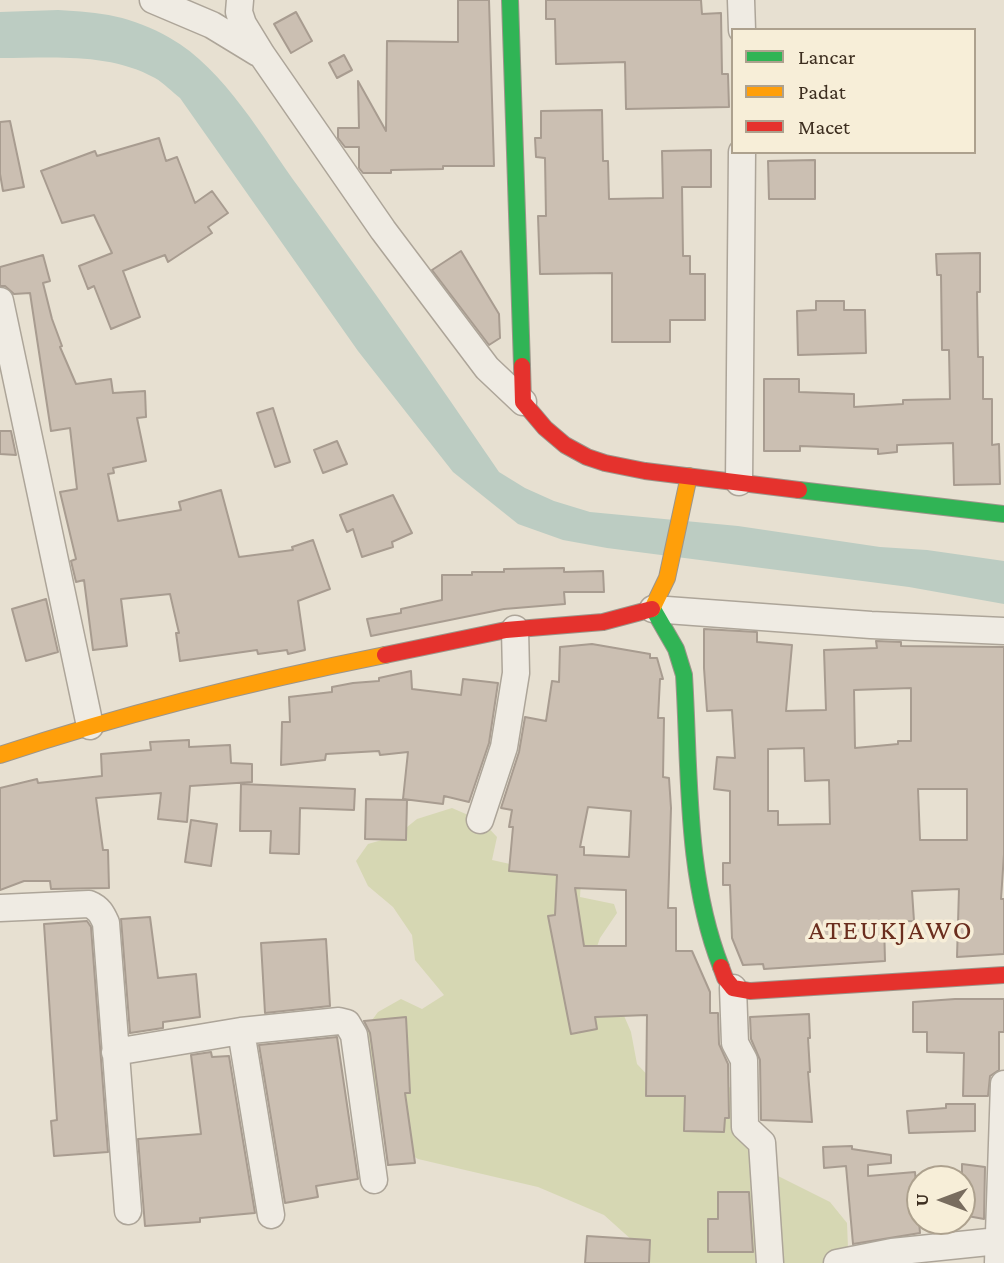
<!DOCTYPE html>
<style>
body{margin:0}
#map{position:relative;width:1004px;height:1263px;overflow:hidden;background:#e7e0d1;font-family:"Crimson Pro",serif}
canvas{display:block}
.legend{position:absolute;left:731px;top:28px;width:245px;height:126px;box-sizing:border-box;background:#f7eed8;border:2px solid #ada18e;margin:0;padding:9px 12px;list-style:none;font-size:21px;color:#3d2e20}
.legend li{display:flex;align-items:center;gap:14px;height:35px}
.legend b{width:35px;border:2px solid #ada18e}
.north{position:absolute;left:906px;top:1165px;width:70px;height:70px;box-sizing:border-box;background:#f7eed8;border:2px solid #ada18e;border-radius:50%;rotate:270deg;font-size:19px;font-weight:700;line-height:28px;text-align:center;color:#3d2e20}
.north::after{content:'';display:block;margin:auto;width:24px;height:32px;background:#786c5e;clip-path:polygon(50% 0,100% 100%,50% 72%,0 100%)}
</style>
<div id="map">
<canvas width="1004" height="1263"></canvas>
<ul class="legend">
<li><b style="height:9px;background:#30b455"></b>Lancar</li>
<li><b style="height:9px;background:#ff9f0a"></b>Padat</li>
<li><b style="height:9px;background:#e5322d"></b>Macet</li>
</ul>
<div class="north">U</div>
</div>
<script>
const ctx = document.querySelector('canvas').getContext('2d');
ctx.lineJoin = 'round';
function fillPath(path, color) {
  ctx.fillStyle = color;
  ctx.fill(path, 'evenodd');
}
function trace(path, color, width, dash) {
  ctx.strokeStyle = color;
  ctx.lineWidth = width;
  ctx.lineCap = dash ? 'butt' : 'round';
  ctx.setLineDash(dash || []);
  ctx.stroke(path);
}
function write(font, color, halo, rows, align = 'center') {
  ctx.font = font + ' "Crimson Pro",serif';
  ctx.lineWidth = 7;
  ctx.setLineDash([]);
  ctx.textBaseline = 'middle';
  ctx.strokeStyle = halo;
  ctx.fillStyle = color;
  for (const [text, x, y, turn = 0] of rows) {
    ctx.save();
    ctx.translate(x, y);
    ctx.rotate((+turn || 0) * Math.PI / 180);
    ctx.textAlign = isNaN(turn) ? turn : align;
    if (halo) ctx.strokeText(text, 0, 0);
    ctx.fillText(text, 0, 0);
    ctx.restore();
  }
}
fillPath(new Path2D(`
 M452,808L482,821L497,837L492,860L510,864L536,858L546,875L574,876L581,881L580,897L614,904L617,913L600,938L591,964L622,1011L631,1032L637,1064L656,1084L724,1082L741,1098L764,1169L830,1202L847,1223L848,1248L836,1263H646L643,1250L604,1215L538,1187L418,1159L392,1143L370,1102L364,1031L378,1012L401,999L422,1009L444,995L415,960L412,935L393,907L368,886L356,861L368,844L396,836L417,819Z`), '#d6d7b3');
fillPath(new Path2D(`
 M58,10C100,12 132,16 170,38C225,69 263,139 300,189C368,283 434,376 499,472L525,488L554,501L590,512L738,526L880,547L927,550L1004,561V604L909,587L607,548L563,540L518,524L453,472L358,351L180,98C172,92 164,83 155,78C109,52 51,58 0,58V12Z`), '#bcccc2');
const building = new Path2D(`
 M458,0H489L494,166H443V169L391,170V173H363L359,168V147H345L338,138V128H359L358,81L386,131L387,41L458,42Z
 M546,0H701L702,14L721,13L722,74H728L729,107L626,109L625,62L556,64L555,19H546Z
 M296,12L312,41L291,53L274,24Z
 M344,55L352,70L337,78L329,63Z
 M602,110L603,161H608L609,199L663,198L662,151L711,150V187H682L683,256H690V274H705V320H670V342H612V273L540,274L538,216H546L545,158L536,157L535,138H541V111Z
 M10,121L24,187L3,191L0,174V122Z
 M159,138L166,161L177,157L195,203L212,191L228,213L208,227L212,233L168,262L165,255L123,271L140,317L111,329L94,286L88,289L79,266L112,253L94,215L62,223L41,171L95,151L97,156Z
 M815,160V199H769L768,161Z
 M461,251L499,314L500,338L489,345L432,270Z
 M980,253V292H977L978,357H983V399H992V445L999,444L1000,484L954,485L953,443L897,445V452L878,454V449L800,446V451H764V379H799V392L854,394V407L903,404V400L950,399L949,350H942L941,275H937L936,254Z
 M43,255L50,281L43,283L52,319L62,346L60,347L76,384L111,379L113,393L145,391L146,417L137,418L146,461L113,468L114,473L108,474L118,521L181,510L179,502L221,490L239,557L293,550L292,547L313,540L330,589L298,601L305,650L288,654L287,650L258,654L257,650L180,661L176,633H179L170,594L121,599L127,646L93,650L84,580L76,582L71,561L76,559L60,492L77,489L70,428L51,431L30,293L14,294L5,286H0V267Z
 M816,301H844V310H865L866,353L798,355L797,311L816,310Z
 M273,408L290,462L275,467L257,413Z
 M0,431H11L16,455L0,454Z
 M337,441L347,464L323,473L314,450Z
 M393,495L412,533L392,542L393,547L362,557L353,529L347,532L340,515Z
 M564,568V572L603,571L604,592H564L565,604L504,609L371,636L367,619L401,613V609L442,600V575H472V572H504V569Z
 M46,599L58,652L26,661L12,609Z
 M704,629L757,632V642L792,645L786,711L826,710L824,650L877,648L876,641L901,642V646L1004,647V854L1001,899H1004V954L957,957L959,889L912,891L914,921L884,922L885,961L764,969L763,964L743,965L732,938L730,885H723V863H730V791L714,789L717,757L735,758L732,710L707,711L704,668ZM911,688V741H898V744L855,748L854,690ZM804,748L805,781L829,780L830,824L778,825V811H768V749ZM918,789H967V840H920Z
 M592,644L650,654V658H657L663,679H660L658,718H664L663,777L669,778L671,808L668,908H676V951H692L710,992V1013H718L719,1044L728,1064L729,1118H725L724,1132L684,1131L685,1096H646L647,1015L595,1017L597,1029L571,1034L548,916L555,915L557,875L509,871L513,827H509L512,810L501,808L519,752L525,717L546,721L552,681L559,682L560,647ZM588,807L631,811L629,857L584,855V847H580ZM575,888L626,890V946H584Z
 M411,671L412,689L461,695L463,679L498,683L489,743L469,802L444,796L443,804L403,799L408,752L380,755L379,751L326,754L325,760L281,765L282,722H290L289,697L332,692V687L353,683L379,681V678Z
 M189,740V747L230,745L231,763L252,764V782L190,786L187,822L158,819L161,793L96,798L103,850H108L109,888L51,889L50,881H24L0,890V788L37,779L38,783L102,776L101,754L151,750L150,742Z
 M241,784L355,789L354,810L300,808L299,854L270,853L271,831H240Z
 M366,799L407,800L406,840L365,839Z
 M191,820L217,824L211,866L185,862Z
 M150,917L158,978L196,974L200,1017L163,1022V1028L130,1033L121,919Z
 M87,921L91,927L108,1152L54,1156L51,1121L57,1120L44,924Z
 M326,939L330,1006L265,1013L261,943Z
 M955,999H1004V1032H999V1070L990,1076L988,1096H963L964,1053L927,1052V1032H913V1002Z
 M809,1014L810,1038H808L810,1072H808L812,1122L761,1120L760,1060L751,1039L750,1017Z
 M406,1017L410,1093H405L415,1163L388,1165L370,1033L364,1021Z
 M337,1037L358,1179L316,1186L318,1197L285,1203L259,1045Z
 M211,1052L212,1057L229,1056L255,1213L200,1218V1222L145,1226L138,1139L201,1134L191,1055Z
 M946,1104H975V1131L909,1133L907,1111L946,1108Z
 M852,1146V1149L891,1155V1163L868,1165V1176L915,1172L920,1233L853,1244L846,1166L824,1168L823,1147Z
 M962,1164L985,1167L984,1219L962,1215Z
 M718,1192H749L753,1252H708V1219H718Z
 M587,1236L650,1240L649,1263H585Z`);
fillPath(building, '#cbbfb2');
trace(building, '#a89c90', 2);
const street = new Path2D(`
 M153,0L212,25L258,53
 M240,0L239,12L243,24L262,55L383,230L487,368L523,402
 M741,0L742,30
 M0,301L90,726
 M739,482L742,152
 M653,609L871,625L1004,631
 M480,820L504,747L516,673L515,629
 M0,908L89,904C99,908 102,914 106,923L128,1211
 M733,988L735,1043L744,1060L745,1127L762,1143L770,1263
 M241,1031L271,1215
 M115,1052L241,1031L339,1021L347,1023L354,1035L374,1180
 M837,1263L892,1252L998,1241
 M998,1263L1004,1084`);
const fast = new Path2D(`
 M510,0L522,366
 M799,490L1004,514
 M653,609L676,649L684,675C690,772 685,875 721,967`);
const slow = new Path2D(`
 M652,609L667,578L689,476
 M0,755C126,713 255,681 385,655`);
const jam = new Path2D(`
 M522,366L523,402L545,428L565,445L587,457L605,463L645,471L799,490
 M385,655L506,630L603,622L652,609
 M721,967L725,978L733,988L750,991L1004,975`);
trace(street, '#ada599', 29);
trace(fast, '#9c958a', 18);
trace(slow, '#9c958a', 18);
trace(jam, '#9c958a', 18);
trace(street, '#efebe3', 26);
trace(fast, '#30b455', 16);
trace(slow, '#ff9f0a', 16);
trace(jam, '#e5322d', 16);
ctx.letterSpacing = '2px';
write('28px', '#6b2e1e', '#f7eed8', [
 ["ATEUKJAWO",891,930]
]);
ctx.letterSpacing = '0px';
</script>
